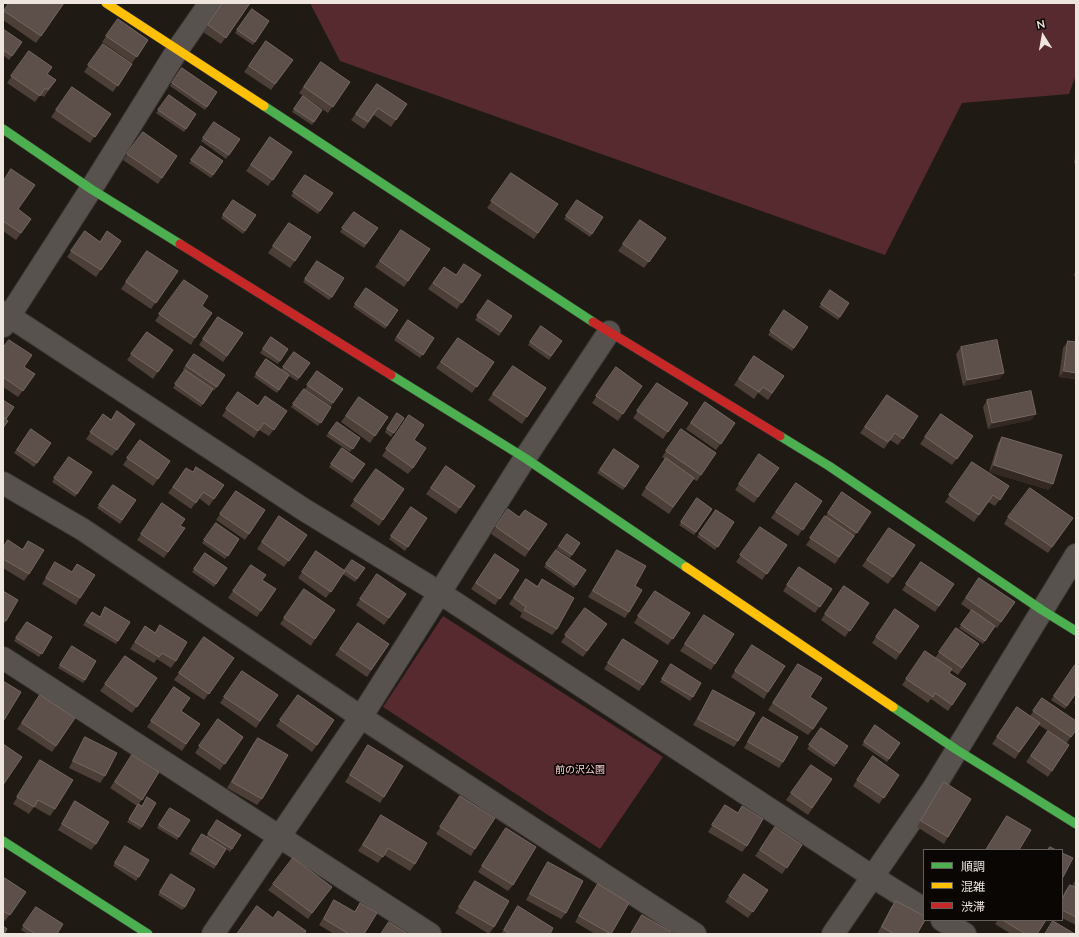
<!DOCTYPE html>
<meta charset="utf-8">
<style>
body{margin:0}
#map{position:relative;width:1079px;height:937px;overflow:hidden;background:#201a14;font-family:Mulish,"Noto Sans JP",sans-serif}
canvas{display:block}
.frame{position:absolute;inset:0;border:4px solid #ede5de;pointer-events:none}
.legend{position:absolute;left:923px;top:849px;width:140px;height:72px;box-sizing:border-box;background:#0a0603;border:1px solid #655f5b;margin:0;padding:5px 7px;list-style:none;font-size:12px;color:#ede5de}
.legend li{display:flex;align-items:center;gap:8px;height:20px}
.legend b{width:20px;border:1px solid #655f5b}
.north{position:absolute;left:1023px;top:16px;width:40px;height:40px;-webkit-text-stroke:3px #0a0603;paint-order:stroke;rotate:349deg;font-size:11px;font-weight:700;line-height:16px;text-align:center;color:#ede5de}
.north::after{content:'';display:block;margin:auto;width:14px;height:18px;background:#ede5de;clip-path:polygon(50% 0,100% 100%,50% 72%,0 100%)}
</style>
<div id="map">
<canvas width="1079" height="937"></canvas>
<div class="frame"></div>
<ul class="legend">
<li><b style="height:5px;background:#4caf50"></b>順調</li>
<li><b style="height:5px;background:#ffc107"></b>混雑</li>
<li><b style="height:5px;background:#c62828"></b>渋滞</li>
</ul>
<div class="north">N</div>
</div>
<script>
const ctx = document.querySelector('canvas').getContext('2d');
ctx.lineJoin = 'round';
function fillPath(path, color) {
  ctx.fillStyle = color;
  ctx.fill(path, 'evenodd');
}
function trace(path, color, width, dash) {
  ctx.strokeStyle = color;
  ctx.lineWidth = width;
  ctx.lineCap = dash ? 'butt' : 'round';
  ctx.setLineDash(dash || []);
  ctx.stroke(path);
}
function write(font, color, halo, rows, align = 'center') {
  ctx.font = font + ' Mulish,"Noto Sans JP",sans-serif';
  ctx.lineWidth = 3.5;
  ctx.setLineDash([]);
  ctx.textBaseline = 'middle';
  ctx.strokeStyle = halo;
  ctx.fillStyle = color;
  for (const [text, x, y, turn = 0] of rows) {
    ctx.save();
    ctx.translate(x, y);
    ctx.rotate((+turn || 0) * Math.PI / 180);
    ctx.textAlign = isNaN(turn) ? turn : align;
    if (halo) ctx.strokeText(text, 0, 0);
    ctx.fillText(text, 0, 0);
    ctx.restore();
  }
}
fillPath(new Path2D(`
 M310,3H1076V75L1069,94L962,103L885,255L340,61Z
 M443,616L663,757L600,849L383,707Z`), '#562a2e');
const street = new Path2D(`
 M3,312L303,509L440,593L873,877L924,909
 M3,326L91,189L178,49L210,3
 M3,483L82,529L361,717L695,934
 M3,658L430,934
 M942,920L965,934
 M213,934L361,717L525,458L609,332
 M833,934L933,789L1076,555`);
const fast = new Path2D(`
 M264,106L593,322
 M3,129L91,189L180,244
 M391,375L525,458L686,567
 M780,436L829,466L1042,610L1076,631
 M893,707L957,750L1076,824
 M3,841L148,934`);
const slow = new Path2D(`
 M106,3L264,106
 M686,567L893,707`);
const jam = new Path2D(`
 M180,244L391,375
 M593,322L780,436`);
trace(street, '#3a3632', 24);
trace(fast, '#3a3632', 10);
trace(slow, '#3a3632', 10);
trace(jam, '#3a3632', 10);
trace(street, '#58524e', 22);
trace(fast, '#4caf50', 9);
trace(slow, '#ffc107', 9);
trace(jam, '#c62828', 9);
fillPath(new Path2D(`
 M9,3L41,36L36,43L3,20V12Z
 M223,3H250L221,44L203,32Z
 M252,9L269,21L253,45L235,33Z
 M118,19L148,40L132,63L102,42Z
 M3,29L22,42L9,60L3,55Z
 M266,41L293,60L271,90L244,72Z
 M103,44L132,64L113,92L84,72Z
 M29,51L47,74L56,80L44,97L40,95L35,102L7,83Z
 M321,62L350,82L328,113L299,93Z
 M182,68L217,92L205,110L170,86Z
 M377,84L407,104L391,127L374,115L364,129L351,120Z
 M72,87L111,114L90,143L51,117Z
 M169,95L196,114L184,132L156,113Z
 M303,96L322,110L312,125L292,112Z
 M143,132L177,156L158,184L123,160Z
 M270,137L292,152L268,186L246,171Z
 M203,138L240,139L226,159L201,141Z
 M201,146L223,161L211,178L189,163Z
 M1076,152V163H1074Z
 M511,173L558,204L534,239L487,208Z
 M305,175L333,193L318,214L291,196Z
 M3,182L18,209L31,219L16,240L3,231Z
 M233,200L256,215L243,234L221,218Z
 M577,200L603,217L590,237L564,219Z
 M354,212L378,228L364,248L340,232Z
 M640,220L666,238L644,268L618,251Z
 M289,223L311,237L290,268L268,253Z
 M401,230L430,249L404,287L375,267Z
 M85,231L100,242L121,241L96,277L67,257Z
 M147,251L178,271L151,309L121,289Z
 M317,261L332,297L329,300L303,282Z
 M444,267L456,275H481L457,309L428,289Z
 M1076,267V276H1074Z
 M184,280L202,306L195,338L191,345L155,321Z
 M366,288L398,310L385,329L353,307Z
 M830,290L840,317L838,320L819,307Z
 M488,300L512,316L499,336L475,320Z
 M784,310L808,327L792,351L768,335Z
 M218,317L243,333L223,362L199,345Z
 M408,320L434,338L420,358L394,340Z
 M541,326L562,341L549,360L528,345Z
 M147,332L173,350L153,379L127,360Z
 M271,337L288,349L278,364L260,353Z
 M458,338L494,362L472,393L436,368Z
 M1068,341L1076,342V379L1059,377L1063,348Z
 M961,347L1004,373L999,379L963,386L956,354Z
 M3,348L24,367L35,374L18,397L3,387Z
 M294,352L310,363L297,381L289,376L277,393L254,377L266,359L281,370Z
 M194,354L225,375L214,391L213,389L201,407L173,388L185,370L183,369Z
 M754,356L784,376L768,400L758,393L754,399L734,385Z
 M513,366L546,388L522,424L488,400Z
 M616,367L642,386L618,421L592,403Z
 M317,371L343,389L331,406L305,389Z
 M657,383L688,403L663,439L633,418Z
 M304,389L331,407L318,426L291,407Z
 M238,392L258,406L287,411L269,436L259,430L254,438L222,416Z
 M887,395L918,416L898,445L890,440L884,449L860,433Z
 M359,397L388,417L370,443L341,422Z
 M987,400L1036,414L1031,420L988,429L983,407Z
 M705,402L735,423L716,450L686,429Z
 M397,413L404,418L391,437L385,432Z
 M103,414L111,419L135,424L112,456L86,439Z
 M941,414L973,436L952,465L920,444Z
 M409,415L414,440L413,468L408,474L382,456Z
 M337,422L360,438L350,452L326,436Z
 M31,429L51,443L34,467L14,453Z
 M681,429L701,475L697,481L693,479L669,514L641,495L665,459L662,457Z
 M1002,437L1049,490L989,472L998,443Z
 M140,440L170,461L153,486L123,465Z
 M342,448L365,464L352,483L329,467Z
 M614,449L639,466L623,490L597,473Z
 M759,454L758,497L754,503L735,490Z
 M69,457L92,472L75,497L52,482Z
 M972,462L1009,486L995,506L988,502L974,522L945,502Z
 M446,466L475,486L456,514L426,494Z
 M186,468L193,472L224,485L209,506L199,498L191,509L168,493Z
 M376,469L404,489L379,526L350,506Z
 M796,483L822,501L798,536L771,518Z
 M113,485L136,500L120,524L97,508Z
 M236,491L265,510L245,540L216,520Z
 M842,492L871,512L835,564L806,545Z
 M697,498L712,509L694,535L679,525Z
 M162,503L180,526L185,528L164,558L137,540Z
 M411,507L427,518L405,551L389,539Z
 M508,509L519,517L547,524L525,557L491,534Z
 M716,510L734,522L715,550L697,537Z
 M279,516L307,535L284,567L257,549Z
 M1008,517L1073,518L1048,553L1004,524Z
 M216,523L239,539L225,559L202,543Z
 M760,527L787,545L762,580L736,562Z
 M889,528L915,545L888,584L862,566Z
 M567,534L580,543L570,558L556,549Z
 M8,540L22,549L28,541L29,574L24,581L3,568V547Z
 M556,550L586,570L574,588L544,567Z
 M617,550L635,586L629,612L625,618L588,597L613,556Z
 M316,551L345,571L365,568L355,582L343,574L326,598L298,578Z
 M205,553L227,568L214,587L192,572Z
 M495,554L519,570L495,605L471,589Z
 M55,562L80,598L76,605L42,584Z
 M921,562L954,584L935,612L902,590Z
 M251,565L262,580L276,589L257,617L228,598Z
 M799,567L832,589L815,613L783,591Z
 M377,574L406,594L384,625L356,605Z
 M979,578L1015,602L997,628L995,627L983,644L959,628L971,611L961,604Z
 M526,579L537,586L542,579L557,629L552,635L520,617L522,613L509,604Z
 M844,586L869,603L845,637L821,620Z
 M304,589L315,639L311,646L280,624Z
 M3,591L6,621L3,625Z
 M650,597L690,613L668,645L634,623Z
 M105,607L130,622L116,644L83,625L92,612L100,617Z
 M585,608L607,624L583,657L561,642Z
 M895,609L919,626L896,660L872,643Z
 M700,621L715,664L711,670L680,651Z
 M27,622L52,637L39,657L14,641Z
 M358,623L389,644L367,677L335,655Z
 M160,625L176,661L171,668L157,659L154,663L130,649L145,626L155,632Z
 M956,628L979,644L958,675L951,670L949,673L966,684L948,711L931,699L928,703L902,685L925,651L935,658Z
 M204,637L234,658L204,700L174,680Z
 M623,639L643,685L639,691L604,669Z
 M752,645L768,692L764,699L731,677Z
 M69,650L85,680L83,683L58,668Z
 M125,656L157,678L132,713L100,691Z
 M1075,665L1076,693L1065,709L1051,700Z
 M669,668L701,683L690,701L660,682Z
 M794,670L810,697L813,729L808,735L768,710Z
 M242,671L278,695L256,728L220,703Z
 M174,687L181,711L200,724L182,751L147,727Z
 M713,690L738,741L734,747L693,725Z
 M40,695L75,718L52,752L17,729Z
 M298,695L334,720L312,752L276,726Z
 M1042,698L1076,730L1066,744L1069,745L1048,777L1026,762L1048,731L1039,725L1015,759L992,744L1017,707L1030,716Z
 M1076,700V705L1074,703Z
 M763,717L783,762L779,768L744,748L758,723Z
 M218,719L243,737L220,770L195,753Z
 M875,725L900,743L887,762L862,745Z
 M821,728L848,746L834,767L807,749Z
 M85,737L105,776L100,783L69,768L81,744Z
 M258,738L262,799L257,805L227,788L253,744Z
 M368,745L384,797L380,803L345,782Z
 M873,756L899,775L879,804L853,786Z
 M40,760L55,809L50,816L34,807L29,814L13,804Z
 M128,761L159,772L139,804L141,806L142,827L140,830L127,822L137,806L110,788Z
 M811,765L832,779L808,815L786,800Z
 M944,782L948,837L944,844L917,827Z
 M460,796L475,849L471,856L436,834Z
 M75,801L96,844L91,850L58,830Z
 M725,805L738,813L742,806L747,846L742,852L708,832Z
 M167,811L190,820L177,840L157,828Z
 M381,815L415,864L410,871L384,855L378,863L358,851Z
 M1007,816L1019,850H986L1003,822Z
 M217,820L232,849L230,852L226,849L214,869L189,854L202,834L206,837Z
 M775,827L802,845L782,874L755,856Z
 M506,828L513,885L508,891L478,872Z
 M123,849L139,877L136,881L113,866Z
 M548,862L566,913L561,919L526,900L543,869Z
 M744,874L768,890L748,918L725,902Z
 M3,877L26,892L5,921L3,920Z
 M169,877L185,907L182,910L158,895Z
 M1076,879V925L1062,918V898L1065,891L1070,885L1072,886Z
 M475,881L494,927L489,934L455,913Z
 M273,884L327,893L308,919L268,890Z
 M598,884L611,934H595L575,922L593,891Z
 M334,900L354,912L360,903L364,934H334L319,925Z
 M896,901L917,934H877L891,907Z
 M518,906L550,934H501Z
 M36,907L57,934H28L21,930Z
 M642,915L670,934H630Z
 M998,920H1046L1037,934H1011L995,924Z`), '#4c3f38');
fillPath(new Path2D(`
 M1064,371L1076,373V379L1059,377Z
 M1004,373L999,379L963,386L967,380Z
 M1036,414L1031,420L988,429L992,423Z
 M994,465L1053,484L1049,490L989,472Z`), '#332822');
const building = new Path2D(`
 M9,3H64L41,36L4,11Z
 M223,3H250L226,38L208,25Z
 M252,9L269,21L255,42L237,30Z
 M118,19L148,40L137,57L106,36Z
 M3,29L22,42L12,56L3,50Z
 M266,41L293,60L275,84L249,66Z
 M103,44L132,64L118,86L88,65Z
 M29,51L52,67L47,74L56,80L48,90L45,88L40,96L11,76Z
 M321,62L350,82L333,107L304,87Z
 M182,68L217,92L207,107L172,83Z
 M377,84L407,104L396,120L378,108L368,122L356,114Z
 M72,87L111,114L95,137L56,110Z
 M169,95L196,114L186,129L158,110Z
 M303,96L322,110L314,122L294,109Z
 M214,122L240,139L229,155L203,138Z
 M143,132L177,156L162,178L127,154Z
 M270,137L292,152L273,180L251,165Z
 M201,146L223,161L213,175L191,160Z
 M11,169L35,185L18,209L31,219L21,233L3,221V182Z
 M511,173L558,204L538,233L491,201Z
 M305,175L333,193L320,211L293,192Z
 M233,200L256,215L245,231L223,215Z
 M577,200L603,217L592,234L566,216Z
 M354,212L378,228L366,244L342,228Z
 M640,220L666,238L649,262L623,244Z
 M289,223L311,237L295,261L273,246Z
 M401,230L430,249L408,281L380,261Z
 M85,231L100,242L107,231L121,241L101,270L71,251Z
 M147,251L178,271L156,303L126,282Z
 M317,261L344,278L332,297L305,279Z
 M464,264L481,275L462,303L433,283L444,267L456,275Z
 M184,280L208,296L202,306L212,313L195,338L159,314Z
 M366,288L398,310L387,326L355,304Z
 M830,290L849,303L840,317L821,304Z
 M488,300L512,316L501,332L477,316Z
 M784,310L808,327L794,348L770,331Z
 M218,317L243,333L227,356L203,339Z
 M408,320L434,338L423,355L397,337Z
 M541,326L562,341L551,356L530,342Z
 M147,332L173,350L158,372L131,354Z
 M271,337L288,349L280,361L263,349Z
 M458,338L494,362L477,387L441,362Z
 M9,340L32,355L24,367L35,374L23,391L3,377V348Z
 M997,340L1004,373L967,380L961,347Z
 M1068,341L1076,342V373L1064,371Z
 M294,352L310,363L299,378L283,367Z
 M194,354L225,375L217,387L186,366Z
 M754,356L784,376L772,393L763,387L759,392L739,379Z
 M266,359L289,375L279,390L256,374Z
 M513,366L546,388L527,417L493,394Z
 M616,367L642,386L623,414L596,396Z
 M185,370L213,389L203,404L175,384Z
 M317,371L343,389L333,403L307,385Z
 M657,383L688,403L668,432L637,411Z
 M304,389L331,407L321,423L293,404Z
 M1031,391L1036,414L992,423L987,400Z
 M238,392L258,406L265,396L287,411L274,430L264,423L258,431L226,409Z
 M887,395L918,416L903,439L895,433L888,442L865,427Z
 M359,397L388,417L375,436L346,416Z
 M3,400L14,407L6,419L3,417Z
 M705,402L735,423L721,444L691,423Z
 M117,411L135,424L117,450L90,432L103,414L111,420Z
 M397,413L404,418L394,433L387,429Z
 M941,414L973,436L957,459L925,437Z
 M409,415L424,425L414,440L426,448L413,468L386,449Z
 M3,417L8,421L3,428Z
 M337,422L360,438L353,449L329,433Z
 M31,429L51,443L37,463L17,450Z
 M681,429L716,453L701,475L666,451Z
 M1002,437L1062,455L1053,484L994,465Z
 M140,440L170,461L158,479L127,458Z
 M342,448L365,464L354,479L331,464Z
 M614,449L639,466L625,487L600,470Z
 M759,454L779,468L758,497L739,484Z
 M69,457L92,472L77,494L54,478Z
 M666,458L694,478L673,507L646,488Z
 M972,462L1009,486L1000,500L993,495L979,515L949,495Z
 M446,466L475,486L460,508L431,488Z
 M196,467L224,485L214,499L203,492L196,503L173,487L186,468L193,472Z
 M376,469L404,489L383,520L354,500Z
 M796,483L822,501L803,530L776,512Z
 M113,485L136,500L122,520L99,505Z
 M1030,488L1073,518L1052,547L1008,517Z
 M236,491L265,510L249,534L220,514Z
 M842,492L871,512L857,533L828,513Z
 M697,498L712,509L696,532L681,522Z
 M162,503L185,519L180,526L185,528L168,552L141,534Z
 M411,507L427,518L408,547L391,536Z
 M508,509L519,517L525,510L547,524L529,550L496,527Z
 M716,510L734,522L718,547L699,534Z
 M279,516L307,535L289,561L262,542Z
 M825,516L854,536L839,557L810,538Z
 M216,523L239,539L228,556L204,540Z
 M760,527L787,545L767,574L740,555Z
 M889,528L915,545L893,577L867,560Z
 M567,534L580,543L572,555L559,546Z
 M8,540L23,550L28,541L44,550L29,574L3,559V548Z
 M556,550L586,570L576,585L546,564Z
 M617,550L646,566L635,586L642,590L629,612L593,591Z
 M316,551L345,571L331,592L302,572Z
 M205,553L227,568L216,584L194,569Z
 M495,554L519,570L500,599L476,583Z
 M352,560L365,568L357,579L345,570Z
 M55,562L72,572L77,564L95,575L80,598L46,578Z
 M921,562L954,584L939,606L906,584Z
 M251,565L266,575L262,580L276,589L261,611L233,591Z
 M799,567L832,589L820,607L787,585Z
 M377,574L406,594L389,618L360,599Z
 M979,578L1015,602L1001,622L966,598Z
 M526,579L538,587L542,579L574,598L557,629L524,610L526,607L514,598Z
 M844,586L869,603L850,631L825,614Z
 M304,589L335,610L315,639L284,618Z
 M3,591L18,600L6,621L3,619Z
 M655,591L690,613L673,639L638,616Z
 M105,607L130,622L118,641L86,621L92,612L100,617Z
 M585,608L607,624L587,651L565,635Z
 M895,609L919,626L900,653L876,637Z
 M972,610L995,626L985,641L961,625Z
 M704,615L734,634L715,664L685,644Z
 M27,622L52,637L42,654L16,638Z
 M358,623L389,644L371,670L340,649Z
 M160,625L187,642L176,661L162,653L159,657L135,642L145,626L155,633Z
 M956,628L979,644L962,668L939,652Z
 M204,637L234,658L209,694L179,673Z
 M623,639L658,661L643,685L608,663Z
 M752,645L785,666L768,692L735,671Z
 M72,646L96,661L85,680L60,665Z
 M925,651L952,669L949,673L966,684L952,705L935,693L933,697L906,679Z
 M125,656L157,678L137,707L105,684Z
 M671,664L701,683L693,697L662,679Z
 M798,664L822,678L810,697L827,708L813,729L773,703Z
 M1075,665H1076V693L1067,706L1054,696Z
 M242,671L278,695L260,721L224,697Z
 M3,681L21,692L4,720L3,719Z
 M174,687L190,698L181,711L200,724L186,744L151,721Z
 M713,690L755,713L738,741L698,719Z
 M40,695L75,718L56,746L22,723Z
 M298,695L334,720L317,745L280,720Z
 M1042,698L1076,721V730L1071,737L1033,711Z
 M1017,707L1040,723L1019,752L997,737Z
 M763,717L798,737L783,762L748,742Z
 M218,719L243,737L225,764L199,746Z
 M875,725L900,743L889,759L864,742Z
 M821,728L848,746L836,764L809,745Z
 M1048,731L1069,745L1052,771L1031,756Z
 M85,737L117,753L105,776L73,761Z
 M258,738L288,755L262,799L232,782Z
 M3,744L22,757L3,785Z
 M368,745L403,766L384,797L350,775Z
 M132,755L159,772L142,800L115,782Z
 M873,756L899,775L884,798L857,780Z
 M40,760L73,780L55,809L38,800L34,807L17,797Z
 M811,765L832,779L812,808L791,793Z
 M944,782L971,799L948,837L921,821Z
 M460,796L495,818L475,849L440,827Z
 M147,797L156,803L142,827L129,819L138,804L142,806Z
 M75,801L109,822L96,844L62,824Z
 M725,805L738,813L742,806L763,819L747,846L712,825Z
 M170,808L190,820L179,837L159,825Z
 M381,815L427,843L415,864L388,848L383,857L363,845Z
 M1007,816L1031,830L1019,850H986Z
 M217,820L241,835L232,849L208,834Z
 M775,827L802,845L787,868L760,850Z
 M506,828L536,847L513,885L482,866Z
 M202,834L226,849L216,865L192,850Z
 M125,846L149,860L139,877L115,863Z
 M1050,847L1056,850H1048Z
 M1062,853L1073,858L1062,879Z
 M293,858L332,887L312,913L273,884Z
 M548,862L583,881L566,913L530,894Z
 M171,874L195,889L185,907L160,892Z
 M744,874L768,890L753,912L729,896Z
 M3,877L26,892L10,915L3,911Z
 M475,881L509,901L494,927L459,907Z
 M598,884L629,903L611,934L579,916Z
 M1070,885L1076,888V917L1062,910V900Z
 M334,900L355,912L360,903L377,913L364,934H349L324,919Z
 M896,901L924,916V920H925L917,934H894L882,927Z
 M257,906L273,918L278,911L306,931L304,934H237Z
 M518,906L553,928L550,934H510L504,930Z
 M36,907L63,924L57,934H35L23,926Z
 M642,915L671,932L670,934H631Z
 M1003,920H1046L1037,934H1026Z
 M1053,921L1075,934H1045Z
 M389,922L408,934H381Z
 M3,926L7,929L4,934H3Z`);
fillPath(building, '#5d504a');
trace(building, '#746861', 1);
write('10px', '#fccfd1', '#0a0603', [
 ["前の沢公園",580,770]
]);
</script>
